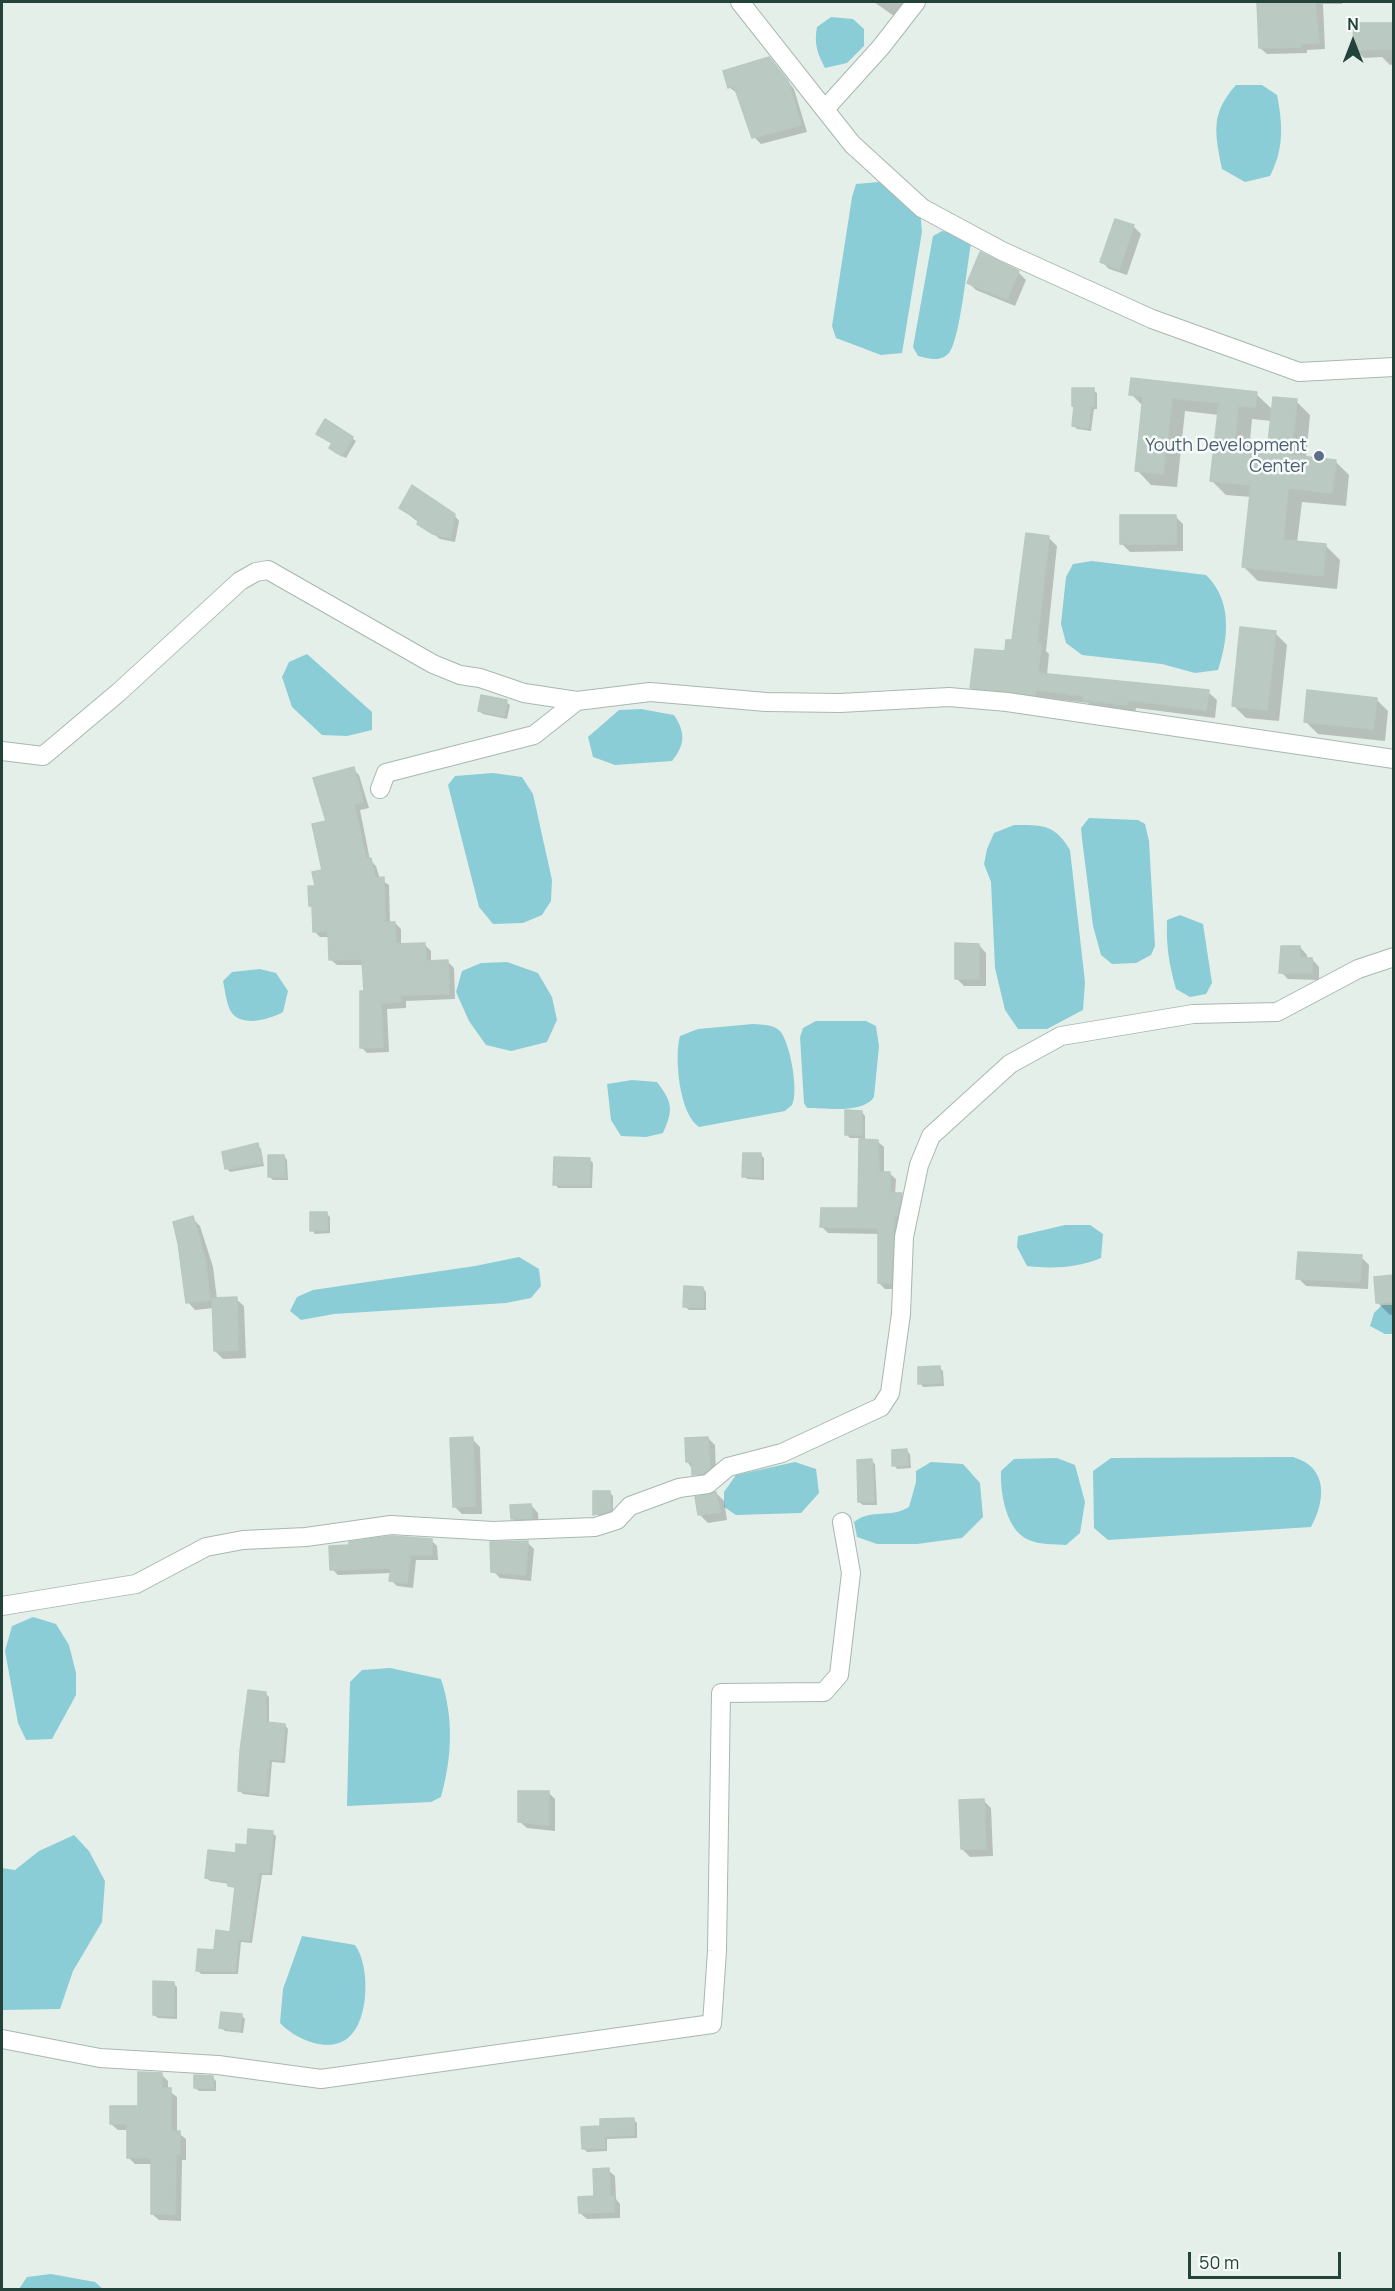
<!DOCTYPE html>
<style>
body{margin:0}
#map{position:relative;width:1395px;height:2291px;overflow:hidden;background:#e5efea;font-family:Manrope,sans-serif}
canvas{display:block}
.frame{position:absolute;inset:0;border:3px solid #234239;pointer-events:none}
.north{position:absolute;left:1323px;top:12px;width:60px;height:60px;-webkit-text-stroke:4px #f6fbf8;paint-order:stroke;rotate:0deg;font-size:16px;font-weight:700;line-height:24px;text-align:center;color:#234239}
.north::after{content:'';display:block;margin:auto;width:21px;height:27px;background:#234239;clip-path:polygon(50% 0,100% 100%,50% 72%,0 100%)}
.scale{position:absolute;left:1188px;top:2252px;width:153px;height:27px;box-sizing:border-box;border:3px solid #234239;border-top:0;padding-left:8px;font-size:18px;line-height:21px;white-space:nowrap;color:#234239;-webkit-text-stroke:4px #f6fbf8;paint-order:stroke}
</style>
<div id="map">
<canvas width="1395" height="2291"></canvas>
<div class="frame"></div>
<div class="north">N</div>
<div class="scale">50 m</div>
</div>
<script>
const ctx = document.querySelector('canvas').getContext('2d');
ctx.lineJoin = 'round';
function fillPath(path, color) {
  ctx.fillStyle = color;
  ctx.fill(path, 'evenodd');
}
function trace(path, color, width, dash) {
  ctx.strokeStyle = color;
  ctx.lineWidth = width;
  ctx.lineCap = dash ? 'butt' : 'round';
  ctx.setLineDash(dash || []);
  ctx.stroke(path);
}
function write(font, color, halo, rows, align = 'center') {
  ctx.font = font + ' Manrope,sans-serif';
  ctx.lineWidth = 5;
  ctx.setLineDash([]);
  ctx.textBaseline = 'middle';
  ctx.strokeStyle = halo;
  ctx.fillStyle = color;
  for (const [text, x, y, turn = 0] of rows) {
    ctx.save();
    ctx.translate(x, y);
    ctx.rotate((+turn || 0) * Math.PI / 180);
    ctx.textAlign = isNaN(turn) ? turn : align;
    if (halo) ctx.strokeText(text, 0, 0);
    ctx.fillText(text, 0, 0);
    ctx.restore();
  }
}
fillPath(new Path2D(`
 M831,17L853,19L864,29V46L847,63L825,68C817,53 814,43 817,27Z
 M1236,85H1262L1277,95C1283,125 1284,149 1270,176L1245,182L1222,169C1215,133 1210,114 1236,85Z
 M879,182L920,209L922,232L902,353L881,355L836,338L832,326L852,197L856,184Z
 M942,231L957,234L971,244C967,265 960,340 949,353C941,362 929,359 918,356L913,347L933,236Z
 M1092,561L1206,575C1232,600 1229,637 1218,670L1195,673L1162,664L1082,655L1066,643L1061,624L1066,577L1073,564Z
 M307,654L372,712V730L347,736L322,735L292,707L282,677L289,662Z
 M641,709L674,715C686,733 685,745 672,761L615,765L593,757L588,737L619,710Z
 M493,773L522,777L533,794L552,880L551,901L542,915L523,923L493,924L479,907L448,785L455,776Z
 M1089,818L1138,820L1145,824L1149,841L1155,946L1151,955L1136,963L1112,964L1101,955L1093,926L1082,839L1081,828Z
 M1014,825C1042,825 1055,824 1070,850L1085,982L1083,1010L1047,1029H1018L1005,1010L995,968L991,882L984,864L987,849L994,833Z
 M1180,915L1203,924L1212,983L1206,994L1190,997L1176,989C1169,965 1166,945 1167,920Z
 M507,962L538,973L552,997L557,1020L547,1042L511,1051L486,1045L469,1021L456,992L462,971L481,963Z
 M260,969L276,973L288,991L283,1012C269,1020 239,1028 230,1010C226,1001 225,990 223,981L232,972Z
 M816,1021H866L876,1026L879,1046L874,1097C863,1114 826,1108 807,1108L804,1103L800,1037L803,1028Z
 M753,1024C762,1025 773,1024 780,1031C790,1042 799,1092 792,1105C790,1107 787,1109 785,1111L699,1127C679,1114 674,1057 680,1036L698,1029Z
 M632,1080L657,1082C672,1102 674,1109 663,1133L646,1137L621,1136L611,1120L607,1084Z
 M1065,1225H1090L1103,1234L1101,1258C1076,1268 1054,1269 1027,1266L1017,1247L1018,1236Z
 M519,1257L539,1269L541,1286L531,1298L506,1303L334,1314L301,1320L290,1311L297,1297L313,1290L475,1266Z
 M1382,1305H1393V1334H1385L1370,1326L1374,1313Z
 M1293,1457C1328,1467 1326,1500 1311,1527L1108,1540L1094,1528L1093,1471L1111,1458Z
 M1057,1458L1075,1465L1085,1502L1080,1533L1066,1545C1055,1544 1039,1545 1029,1540C1006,1531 1000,1492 1001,1471L1014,1459Z
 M795,1462L816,1469L819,1493L801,1513L736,1515L724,1507V1492L736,1475Z
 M931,1462L963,1464L980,1483L983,1517L962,1538L917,1544H877L857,1537L854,1522C872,1508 889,1519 909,1507L916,1482V1471Z
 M33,1617L56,1624L69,1645L76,1673V1695L52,1739L26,1740L18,1723L5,1651L12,1626Z
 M390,1668L441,1679C454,1718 452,1758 441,1797L431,1802L347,1806L350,1682L362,1670Z
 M74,1835L89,1851L105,1881L102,1922L73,1971L60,2009L3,2010L2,1868L15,1870L39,1851Z
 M302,1936L355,1945C370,1965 370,2020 348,2038C328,2054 295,2039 280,2023L283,1989Z
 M51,2274L95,2282L103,2289H19L27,2277Z`), '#8bcdd6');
fillPath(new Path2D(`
 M874,2H915L901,21Z
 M1286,2H1342V4H1323L1325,49L1307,50V53L1267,54L1260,48L1286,28Z
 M1394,24V64L1390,65L1382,57L1364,58L1356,50Z
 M776,66L794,89L807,132L761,144L754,137L738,94L729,87Z
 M1133,226L1141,234L1127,275L1109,269L1101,261Z
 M1018,272L1026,280L1015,306L976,290L968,282Z
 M1093,390L1097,393V409H1094L1091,431L1077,429L1074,426Z
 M1131,394H1256L1273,410L1296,401L1310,415L1306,458L1335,461L1349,475L1346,506L1302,502L1297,543L1326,546L1340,560L1337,589L1258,581L1244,567L1252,497L1226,495L1212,481L1219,415L1185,411L1177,487L1151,485L1137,470L1144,407ZM1252,419L1272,421L1268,454L1249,452Z
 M321,437L352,438L356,441L346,458L334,452L330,448L333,444Z
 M400,508L454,515L459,521L455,542L440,539Z
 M1175,516L1183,524V551L1130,552L1122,544Z
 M1048,537L1057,546L1046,651L1049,654L1047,675L1208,692L1217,700L1215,718L1136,708L1135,713L1093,708L1088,703L1044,698V703L981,696L972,687L1014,642Z
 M1275,633L1287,645L1279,721L1246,718L1233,705Z
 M1376,699L1388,711L1385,741L1318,734L1305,721Z
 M506,702L510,705L507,719L483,714L479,711Z
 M353,769L359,775L369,808L360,810L370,860L376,866L380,879L389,885L390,923H395L401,929V946L425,945L431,951V962H448L454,968L455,999L406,1001V1008L387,1009L389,1052L367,1053L361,1047L366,992L364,965H337L330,959L329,937H320L314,931V909L310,906L324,871L328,822Z
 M979,945L986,953V986H964L956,978Z
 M1300,947L1307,955V959H1312L1319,967V980L1288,979L1281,972Z
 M862,1112L865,1116V1141H877L884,1147V1173H889L896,1179L895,1195H901L907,1201L897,1289H885L879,1283L880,1234L828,1233L822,1227L859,1210L860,1138H850L846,1134Z
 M257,1145L261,1149L264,1166L230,1172L227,1169Z
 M760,1154L764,1158V1180L747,1179L744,1176Z
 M284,1156L287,1160L288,1180H273L270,1177Z
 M589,1159L593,1163L592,1188H558L555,1184Z
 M326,1213L330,1217V1233L315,1234L312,1230Z
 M192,1218L200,1226L213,1267L217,1299H236L244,1306L246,1358L223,1359L215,1351L214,1308L195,1310L188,1302Z
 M1361,1257L1369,1265L1368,1289L1306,1286L1298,1278Z
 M1394,1276V1314L1390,1315L1378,1303Z
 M703,1288L706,1292V1310H689L685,1307Z
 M939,1367L943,1371L944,1386L923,1387L920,1383Z
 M708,1438L715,1445L716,1475L700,1481L687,1461Z
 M472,1439L480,1447L482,1514H462L454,1506Z
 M907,1451L910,1454L911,1468L897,1469L894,1465Z
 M872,1461L875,1464L877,1505H863L859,1502Z
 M609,1492L613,1496V1514L600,1518L597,1514L594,1493Z
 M716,1493L724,1501L727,1520L708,1523L700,1515Z
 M531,1505L538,1513L539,1526H520L512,1518Z
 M431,1540L437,1546L438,1560H416L413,1588L397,1586L391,1580L392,1573L338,1575L332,1569Z
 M527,1542L534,1549L531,1581L500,1578L493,1571Z
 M265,1693L269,1697V1724L285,1725L288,1729L285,1763L272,1762L269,1797L243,1794L240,1791Z
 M548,1792L555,1799V1831L527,1828L520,1822Z
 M983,1800L991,1808L993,1856L970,1857L962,1849Z
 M272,1833L276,1836L272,1875H262L252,1943L241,1942L238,1974H201L197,1970L231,1933L236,1889L230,1884L210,1881L206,1877Z
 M173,1983L177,1987V2019L158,2018L154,2015Z
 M241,2015L245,2019L243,2033L225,2031L221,2028Z
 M161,2074L168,2081V2090L177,2097V2132L186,2139V2160H182L181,2221L159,2220L152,2214L153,2164H135L128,2157V2130H118L111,2124L140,2107Z
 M212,2077L216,2081V2091H199L195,2088Z
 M633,2119L637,2123V2138L607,2139V2151L587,2152L583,2148L602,2127Z
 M608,2170L615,2176L616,2199L620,2204V2218L587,2219L580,2213L596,2198Z`), '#0003');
const building = new Path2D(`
 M1257,2H1315L1319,43L1301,44V47L1259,48Z
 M1353,23H1394V49L1354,50Z
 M769,57L788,81L801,125L752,138L734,86L728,88L723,71Z
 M1115,219L1134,225L1119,269L1100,262Z
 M980,252L1019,271L1007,299L967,283Z
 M1131,378L1257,392L1255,407L1238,406L1234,448L1267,452L1273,397L1297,399L1291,455L1336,460L1332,493L1288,488L1283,540L1326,544L1323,576L1242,567L1251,485L1210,481L1219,403L1172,398L1163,474L1135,471L1143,396L1129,395Z
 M1072,388H1094V406H1091L1088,428L1072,426L1074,406H1072Z
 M325,419L353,437L342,456L329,448L332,443L316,434Z
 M412,485L455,514L450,538L433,534L417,524L419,520L399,508Z
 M1120,515H1176V544H1120Z
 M1026,533L1049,536L1037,643L1041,644L1038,673L1209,690L1206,710L1127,700V705L1083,700L1084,696L1036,690L1035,695L970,688L975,649L1005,651L1006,640H1012Z
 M1240,627L1276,631L1267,710L1232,706Z
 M1307,690L1377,698L1373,729L1304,722Z
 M481,695L507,700L504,716L478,711Z
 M354,767L363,802L354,804L366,859L371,858L375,878L384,877L385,922H395L396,944L425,943L426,961L448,960L449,994L400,995V1002L381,1003L383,1047L360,1048V991H364L362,959L329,960L328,931L313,932L312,906H309L308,886H315L312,872L322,870L312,824L326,821L313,778Z
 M955,943L979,944V979H955Z
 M1281,946H1300V958H1312V973H1279Z
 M845,1110L862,1111V1135H845Z
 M859,1139L878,1140L879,1172H890V1193H902L897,1216H894L891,1283H878V1228L820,1227L821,1208H858Z
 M258,1143L262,1163L225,1169L222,1152Z
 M743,1153H761V1177H742Z
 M268,1155H284L285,1177H268Z
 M554,1157L590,1158L589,1185H553Z
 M310,1212H327V1230L310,1231Z
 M193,1216L205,1259L210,1300L186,1303L178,1243L173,1222Z
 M1298,1252L1362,1255L1360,1282L1296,1279Z
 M1394,1275V1302L1376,1303L1374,1277Z
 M684,1286L703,1287V1307H683Z
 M237,1297L238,1350L214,1351L212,1298Z
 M940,1366L941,1383L918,1384V1367Z
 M473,1437L475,1506L453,1507L450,1438Z
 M708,1437L710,1468L703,1473L692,1475V1462H686L685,1438Z
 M907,1449L908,1465L892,1466V1450Z
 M872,1459L874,1502H858L857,1460Z
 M593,1491H610L611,1510L593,1515Z
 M716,1492L720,1512L698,1515L695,1497Z
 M531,1504L532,1518L511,1519L510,1505Z
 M391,1536L432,1539V1555H410L407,1583L389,1581L391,1568L330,1570L329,1546L349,1545V1542Z
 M528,1541L525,1575L491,1572L490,1542Z
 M248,1690L266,1692V1722L285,1724L282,1760L269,1759L266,1794L238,1791L240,1751Z
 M518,1791H549V1825L518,1822Z
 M984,1799L986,1849H961L959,1800Z
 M248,1829L273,1831L269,1873L259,1872L249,1940L238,1939L235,1971H196L198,1949L214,1950L216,1930L230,1932L235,1887L228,1886V1882L205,1878L208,1850L236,1853V1844L247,1845Z
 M153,1981L174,1982V2016L153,2015Z
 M221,2012L242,2014L240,2031L219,2028Z
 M138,2072L162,2073V2088H171V2131H180V2154H176L175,2214H151V2158H127V2124H110V2106H138Z
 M194,2075L213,2076V2088H194Z
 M634,2118V2135L604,2136L605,2148L582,2149L581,2127L600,2126V2119Z
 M609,2168L610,2196H614V2212L579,2213L578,2197L594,2196L593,2169Z`);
fillPath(building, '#bacac3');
trace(building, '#b7c9c1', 1.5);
const minor = new Path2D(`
 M740,2L852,144L922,208L1002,251L1152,319L1299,372L1394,367
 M825,109L881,47L916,2
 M2,751L43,756L119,692L240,581L256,572L268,570L433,664L460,675L480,678L524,693L577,701L650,692L766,702L840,703L949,697L1007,702L1394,759
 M380,789L386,773L534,735L577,701
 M2,1606L136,1584L206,1547L243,1540L306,1537L391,1525L493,1531L595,1527L617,1520L630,1506L679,1488L708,1484L728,1467L782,1453L881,1407L890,1393L901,1314L904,1237L919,1165L931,1136L1010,1064L1061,1036L1193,1014L1277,1012L1358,969L1394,957
 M2,2039L100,2058L218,2065L321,2079L712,2024L717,1951L721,1693L824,1692L839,1675L851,1573L842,1522`);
trace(minor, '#a7b8b1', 20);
trace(minor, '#fff', 18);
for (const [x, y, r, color] of [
 [1319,456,6,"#5c6f8a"]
]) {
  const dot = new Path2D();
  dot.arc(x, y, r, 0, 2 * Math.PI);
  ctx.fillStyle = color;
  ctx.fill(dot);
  trace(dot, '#f6fbf8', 2);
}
write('18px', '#4e5e75', '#f6fbf8', [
 ["Youth Development",1307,446],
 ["Center",1307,467]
], 'right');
</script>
